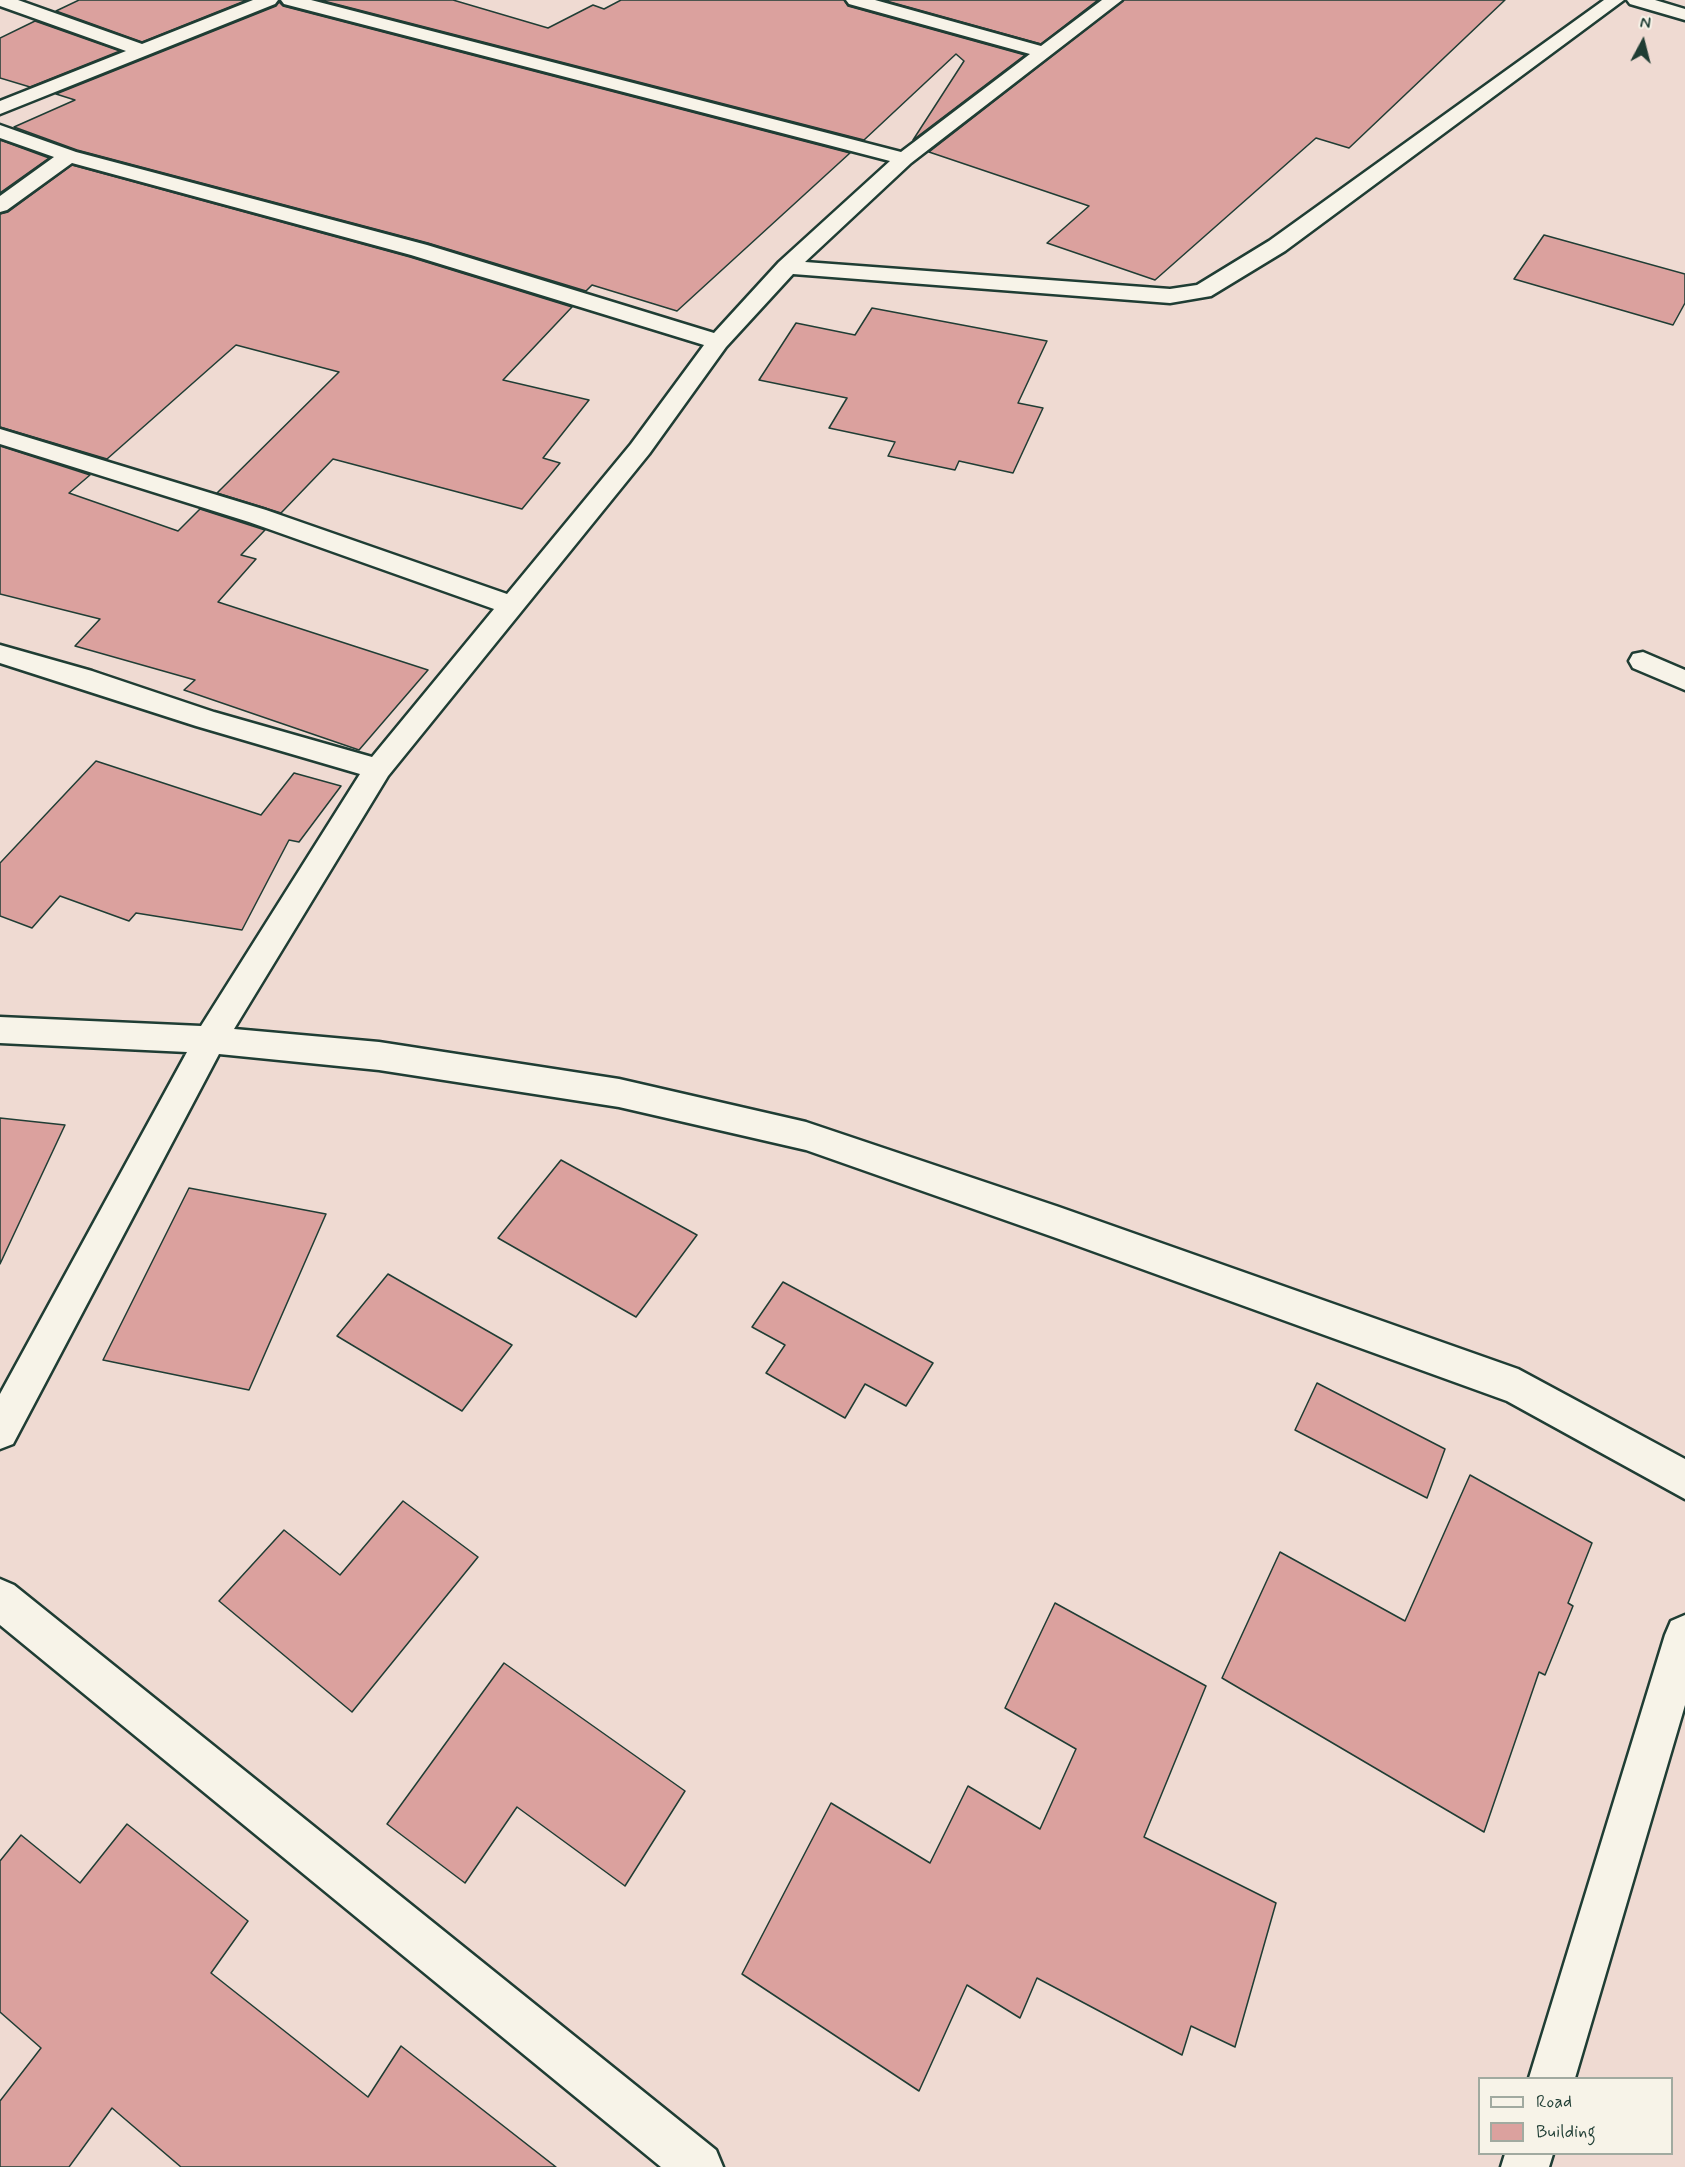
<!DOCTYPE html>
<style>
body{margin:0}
#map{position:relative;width:1685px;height:2167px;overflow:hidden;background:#efdad2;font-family:Mynerve,sans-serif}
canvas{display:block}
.legend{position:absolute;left:1478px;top:2077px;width:195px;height:78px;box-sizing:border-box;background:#f7f3e8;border:2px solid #a1aaa0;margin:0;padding:8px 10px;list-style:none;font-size:18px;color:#1f3d34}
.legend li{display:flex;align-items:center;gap:12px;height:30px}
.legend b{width:30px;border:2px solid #a1aaa0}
.north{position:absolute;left:1613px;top:12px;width:60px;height:60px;-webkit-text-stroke:4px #f7f3e8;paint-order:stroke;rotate:7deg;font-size:16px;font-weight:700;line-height:24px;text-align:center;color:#1f3d34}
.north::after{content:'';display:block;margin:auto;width:21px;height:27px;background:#1f3d34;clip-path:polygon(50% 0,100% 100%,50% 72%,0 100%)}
</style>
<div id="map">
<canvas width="1685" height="2167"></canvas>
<ul class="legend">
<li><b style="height:8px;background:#f7f3e8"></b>Road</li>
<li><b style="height:16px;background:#dba19e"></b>Building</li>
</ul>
<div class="north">N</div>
</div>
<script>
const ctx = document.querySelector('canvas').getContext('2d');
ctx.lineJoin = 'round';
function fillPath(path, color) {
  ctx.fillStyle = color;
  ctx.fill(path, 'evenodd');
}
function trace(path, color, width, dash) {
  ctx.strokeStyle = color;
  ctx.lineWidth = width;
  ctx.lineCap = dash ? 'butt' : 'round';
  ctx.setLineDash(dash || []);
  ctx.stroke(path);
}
const building = new Path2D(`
 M79,0H247L142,42L56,11Z
 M320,0H453L548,28L593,5L604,9L621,0H844L848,6L1025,55L913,140L964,61L956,54L864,140Z
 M883,0H1098L1041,44Z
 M1124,0H1505L1349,148L1316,138L1155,280L1047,243L1089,206L929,152Z
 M279,2L283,6L850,153L677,311L592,285L586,291L428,243L77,150L14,127L75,100L56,94L276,6Z
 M35,21L120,51L30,87L0,78V38Z
 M0,140L49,158L0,193Z
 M72,165L410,257L572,307L503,380L589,400L543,458L560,463L522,509L333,459L281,513L217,493L339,372L236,345L107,459L0,427V214L8,212Z
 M1544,235L1685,274V303L1673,325L1514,279Z
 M872,308L1047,341L1018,403L1043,408L1013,473L959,461L955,470L888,456L895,442L829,428L847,398L759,380L796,323L855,335Z
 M0,446L90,475L69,493L178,531L200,509L265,530L241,555L256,559L218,602L428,670L359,750L184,690L195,680L75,646L100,619L0,594Z
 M96,761L261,815L294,773L341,786L299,842L289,840L242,930L136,913L129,921L60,896L32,928L0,916V863Z
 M0,1118L65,1125L0,1264Z
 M561,1160L697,1235L636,1317L498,1238Z
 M189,1188L326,1214L249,1390L103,1360Z
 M388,1274L512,1345L462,1411L337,1336Z
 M783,1282L933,1363L906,1406L865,1384L845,1418L766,1373L785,1345L752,1327Z
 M1317,1383L1445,1449L1427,1498L1295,1430Z
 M1470,1475L1592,1543L1568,1603L1573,1606L1545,1675L1539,1672L1484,1832L1222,1678L1280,1552L1405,1621Z
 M403,1501L478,1557L352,1712L219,1601L284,1530L340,1575Z
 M1055,1603L1206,1686L1144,1837L1276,1903L1235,2047L1191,2026L1182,2055L1037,1978L1020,2018L967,1985L919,2091L742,1974L831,1803L930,1863L968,1786L1040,1829L1076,1749L1005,1708Z
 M504,1663L685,1791L625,1886L517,1807L465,1883L387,1824Z
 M127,1824L248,1921L211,1973L368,2097L401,2046L556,2167H181L112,2108L69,2167H0V2101L41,2048L0,2012V1861L21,1835L80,1883Z`);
fillPath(building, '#dba19e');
trace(building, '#1f3d34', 1.5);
const street = new Path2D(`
 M0,0H18L142,44L253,0H278L275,4L0,114V101L126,51L0,6Z
 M281,0H311L901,152L1030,54L849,4L846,0H875L1041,46L1102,0H1122L911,163L805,262L1170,289L1197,285L1269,241L1604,0H1624L1285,251L1211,296L1170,303L793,274L726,347L649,454L388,776L234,1029L379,1042L619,1079L806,1122L1059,1207L1518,1369L1685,1459V1499L1507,1401L1059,1239L806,1150L619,1107L379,1070L219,1054L13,1444L0,1449V1394L187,1052L0,1043V1017L201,1026L360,774L196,726L0,663V645L92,671L214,712L372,757L494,609L249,522L0,444V429L266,510L507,594L631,444L704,345L411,255L72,163L7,210L0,212V196L54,157L0,138V125L76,152L427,245L714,333L779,262L890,161L284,4Z
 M1643,652L1685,670V690L1633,668L1629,661L1633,654Z
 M0,1579L14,1585L716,2150L723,2167H661L0,1625Z
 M1685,1615V1705L1575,2078H1529L1665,1635L1671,1621Z
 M1505,2154H1553L1549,2167H1501Z`);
const highway = new Path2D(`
 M1627,0H1655L1685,9V20L1630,4Z`);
trace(street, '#1f3d34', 5);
trace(highway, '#1f3d34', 5);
fillPath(street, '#f7f3e8');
fillPath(highway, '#f7f3e8');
</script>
